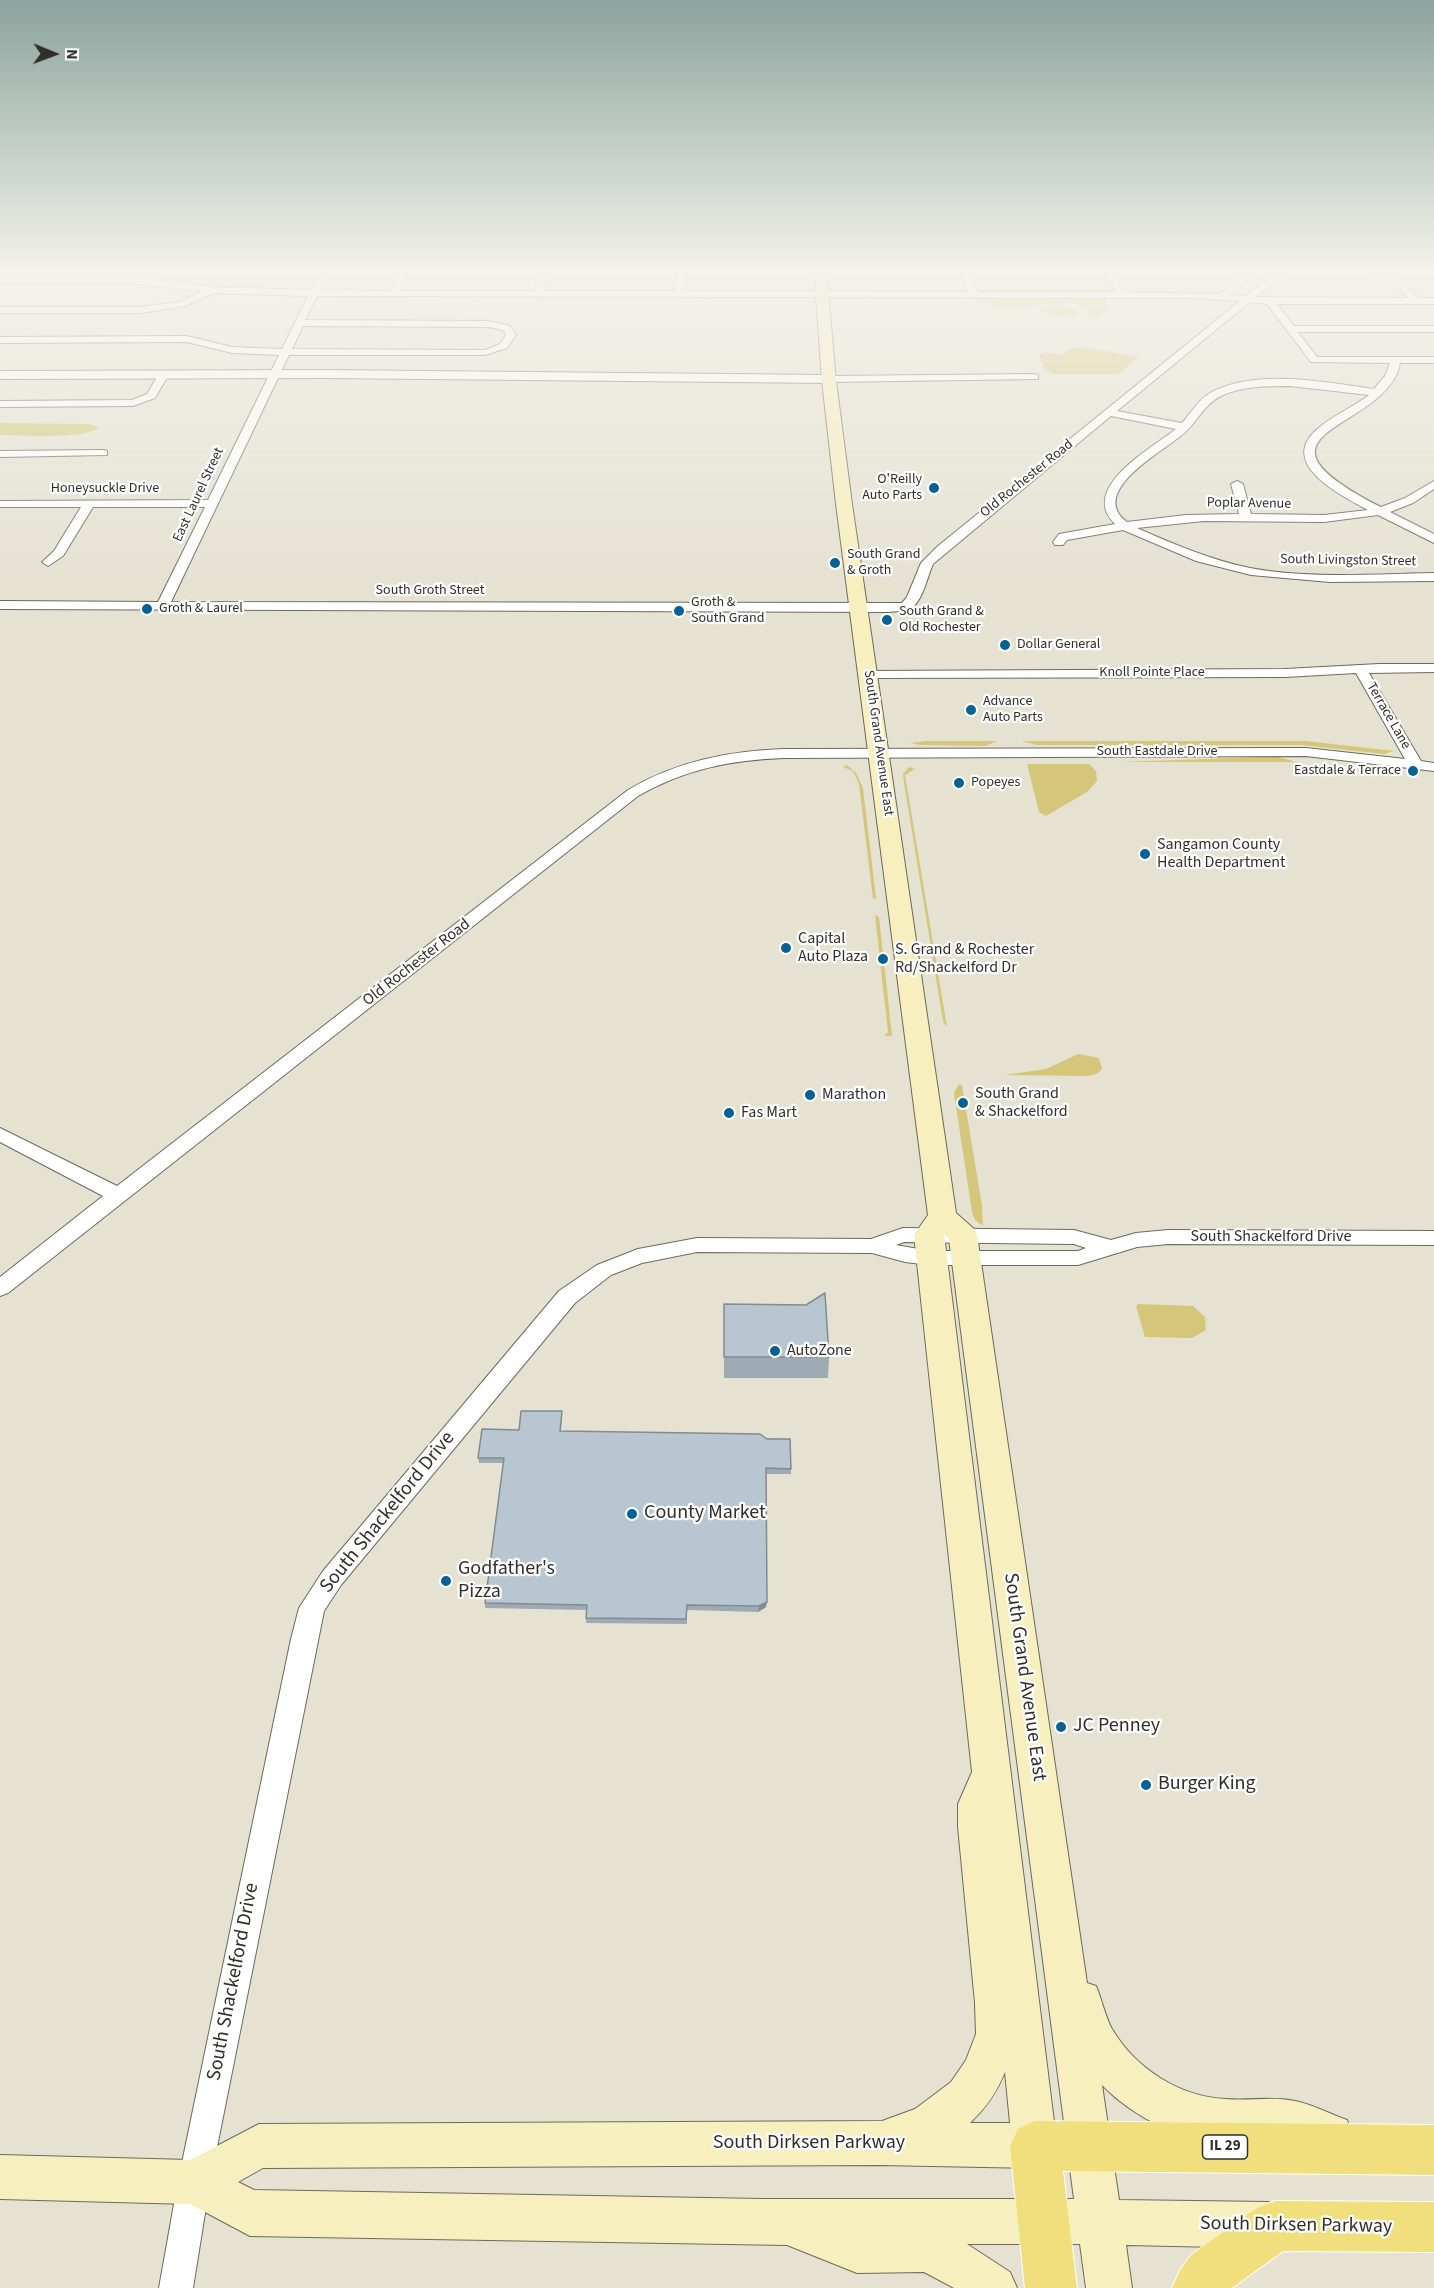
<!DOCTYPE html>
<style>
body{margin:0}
#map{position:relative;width:1434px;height:2288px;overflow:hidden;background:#e5e2d2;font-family:"Source Sans 3",sans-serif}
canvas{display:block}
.north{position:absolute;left:24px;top:24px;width:60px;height:60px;-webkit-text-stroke:4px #fff;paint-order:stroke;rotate:91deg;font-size:16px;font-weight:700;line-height:24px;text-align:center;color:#312f29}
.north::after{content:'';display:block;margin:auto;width:21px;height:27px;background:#312f29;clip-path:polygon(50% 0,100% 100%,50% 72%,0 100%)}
</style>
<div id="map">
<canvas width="1434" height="2288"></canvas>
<div class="north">N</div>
</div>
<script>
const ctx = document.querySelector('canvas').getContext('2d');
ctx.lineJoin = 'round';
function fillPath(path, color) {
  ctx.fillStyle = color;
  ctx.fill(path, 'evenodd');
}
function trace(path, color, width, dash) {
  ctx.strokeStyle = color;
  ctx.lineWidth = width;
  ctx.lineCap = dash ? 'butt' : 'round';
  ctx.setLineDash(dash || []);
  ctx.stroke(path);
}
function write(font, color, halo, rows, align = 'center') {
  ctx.font = font + ' "Source Sans 3",sans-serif';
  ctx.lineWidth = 4.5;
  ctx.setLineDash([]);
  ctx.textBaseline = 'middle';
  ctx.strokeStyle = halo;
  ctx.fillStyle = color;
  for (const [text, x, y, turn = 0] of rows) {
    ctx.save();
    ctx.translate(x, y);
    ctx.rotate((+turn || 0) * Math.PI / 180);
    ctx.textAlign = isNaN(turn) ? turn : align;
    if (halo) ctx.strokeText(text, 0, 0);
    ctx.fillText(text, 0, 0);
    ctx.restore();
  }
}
fillPath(new Path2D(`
 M984,298L1105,299L1109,308L1096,318L1087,316L1090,313C1070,286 1014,323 982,301Z
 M1055,306L1073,308L1079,313L1064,317L1040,312L1045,308Z
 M1084,347L1139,357L1118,374H1054L1045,370L1039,355L1044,352L1061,355L1071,348Z
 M0,423L88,424L99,427C87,440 20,435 0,435Z
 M926,741H998L985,746L920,745L910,743Z
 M1022,741H1306L1394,751L1384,754L1301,745H1036Z
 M1261,757H1279L1296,762H1120Z
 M1027,764H1089L1096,771L1097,781L1087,792L1046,816L1039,812Z
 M847,765L856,773L863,788L876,898L873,899L859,784L853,771L843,767Z
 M909,767L915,769L905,775L947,1027L943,1021L904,783L903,774Z
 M875,915L879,917L892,1036H884L888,1032Z
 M1078,1054L1099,1058L1102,1069L1097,1074L1088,1076L1004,1075L1046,1069Z
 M959,1084L962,1085L982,1206L983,1226L975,1220L972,1212L954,1093Z
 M1138,1304L1193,1306L1205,1317L1206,1330L1192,1338L1145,1337L1136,1306Z`), '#d5c67a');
const minor = new Path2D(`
 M322,268H330L320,290L391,291L401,268H409L400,291H535L540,268H548L544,291H675L677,268H685L684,291L968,292L961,268H969L977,292H1115L1102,268H1110L1124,292L1220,294L1245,271L1243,268H1251L1253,271L1249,279L1230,295L1246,296L1281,268H1290L1256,297L1409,298L1392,280L1362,268C1389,266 1401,280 1418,298H1434V304H1277L1294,326H1434V332H1298L1317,357H1434V363H1400C1388,432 1228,429 1381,507L1405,498L1434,481V489L1413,503L1390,512L1434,534V543L1378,515L1324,522L1204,521L1137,528C1173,544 1211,560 1250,568C1310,579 1373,574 1434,573V581L1330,582L1251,575L1196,561L1123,530L1067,540L1063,545H1055L1053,542L1059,534L1115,524C1078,488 1152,448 1176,429L1111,416L933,564C927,578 923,599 912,608C906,612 895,611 888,612L0,609V601L158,602L205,507H93L63,556L48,566L42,562L54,551L81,507H0V501L208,500L279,355L232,353L187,342L0,343V337L187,336L232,347L282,349L308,296L214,293L185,306L141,313H0V307H141L180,302L202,291L127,283H0V277H127L213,287L311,290ZM317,296L1194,298L1240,301L938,546L921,563L907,597L902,603L171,602L289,355H485L507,348L516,335L510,326L488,321L305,320ZM1250,302L1267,304L1311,362L1390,363L1385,376L1374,389C1326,382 1255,368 1210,393C1198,400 1191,413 1182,423L1117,411ZM303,326L488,327L503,330L506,335L500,344L485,350L292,349ZM1290,386L1369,395C1352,408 1329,417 1314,432C1280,466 1344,497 1368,510L1324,515L1251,514L1243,484L1237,481L1231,484L1239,514L1186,515L1127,522C1087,492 1163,451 1182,435C1197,423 1204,404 1221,396C1242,386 1267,386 1290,386Z
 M160,372L169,374L155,398L133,406L0,407V401L132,400L147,394Z
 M1034,374L1038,375V379L829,382L824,379L829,376Z
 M103,450L107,451V455L0,457V451Z
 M1379,664H1434V672L1369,673L1421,761L1434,763V771L1306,756L784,758C731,760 685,769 638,796L8,1293L0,1296V1277L103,1196L0,1142V1128L117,1186L628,790C677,761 728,751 784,749L1306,748L1405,759L1356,673L1285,677L869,678L864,677L862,674L864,671L1285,669Z
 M903,1228L1074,1230L1111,1240L1136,1233L1168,1230L1434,1231V1245L1168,1244L1137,1247L1078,1265H930L905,1262L872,1253L697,1252L642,1263L611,1275L575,1303L341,1585L324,1611L210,2182L193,2288H159L178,2182L291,1639L299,1608L323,1571L559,1291L597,1265L638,1249L697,1238L871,1239ZM904,1242L1074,1244L1086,1248L1078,1251H930L896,1245Z`);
const tertiary = new Path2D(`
 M324,370L829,375L835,379L829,383L324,378L0,379V371Z`);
const secondary = new Path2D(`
 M814,268H826L836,381L852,504L956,1213L973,1228L977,1235L1087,1983L1096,1986C1102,2000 1105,2016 1112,2029C1136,2069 1180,2097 1226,2099C1249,2101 1272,2096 1295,2101C1312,2104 1330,2114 1347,2120L1353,2136L1347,2152L1331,2158C1318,2153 1305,2146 1292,2144C1270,2140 1248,2144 1226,2143C1181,2141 1133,2117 1102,2085L1119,2200L1268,2202L1284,2209L1291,2225L1284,2241L1268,2248L1126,2245L1132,2288H1086L1080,2244H967L1010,2272L1017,2288H954L924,2272L857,2273L787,2245L250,2236L190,2204L0,2199V2155L190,2160L259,2124L882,2121L915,2109L951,2082L966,2060L976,2034L975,2003L958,1827V1804L972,1772L914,1235L928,1215L836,504L822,381ZM944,1234L949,1239L1074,2199H763L254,2190L238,2182L263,2168L880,2165L1035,2168L1051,2162L1057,2146ZM1005,2072L1010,2123H970C986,2108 997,2092 1005,2072Z`);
const primary = new Path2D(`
 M1035,2121L1434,2125V2175L1063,2171L1077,2288H1025L1010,2146L1018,2129Z
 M1275,2201L1434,2202V2252L1283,2251L1232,2288H1172L1180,2270L1191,2255L1257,2208Z`);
trace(minor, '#6d6a5d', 2);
trace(tertiary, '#6d6a5d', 2);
trace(secondary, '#6d6a5d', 2);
trace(primary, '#fff', 2);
fillPath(minor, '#fff');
fillPath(tertiary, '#fff');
fillPath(secondary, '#f8efbe');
fillPath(primary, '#f1df7d');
fillPath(new Path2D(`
 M724,1304L829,1357L828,1378H724Z
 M562,1417L561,1431L790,1439L791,1474H766V1607L758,1612L687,1610V1624L586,1623V1610L485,1608V1603L503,1463H479L478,1458L519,1430Z`), '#9eaab4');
fillPath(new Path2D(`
 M767,1602L766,1607L758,1612L759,1606Z`), '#818b92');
const building = new Path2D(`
 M825,1293L829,1357H724V1304L806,1305Z
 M521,1411H562L560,1431L760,1434L767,1439H790L791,1469L766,1468L767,1602L759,1606L687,1605L686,1619L586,1618L587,1605L485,1603L504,1458H478L482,1429L519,1430Z`);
fillPath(building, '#b8c6d1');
trace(building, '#818b92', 1.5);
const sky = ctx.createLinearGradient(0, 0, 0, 588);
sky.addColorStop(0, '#8ba49d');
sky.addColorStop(0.46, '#f3f2eb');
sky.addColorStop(1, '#f3f2eb00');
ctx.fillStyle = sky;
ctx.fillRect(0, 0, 1434, 588);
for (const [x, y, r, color] of [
 [934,488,6,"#066292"],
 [835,563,6,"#066292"],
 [147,609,6,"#066292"],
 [679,611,6,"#066292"],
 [887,620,6,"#066292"],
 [1005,645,6,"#066292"],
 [971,710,6,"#066292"],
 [1413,771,6,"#066292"],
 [959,783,6,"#066292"],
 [1145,854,6,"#066292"],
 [786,948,6,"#066292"],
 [883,959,6,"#066292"],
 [810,1095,6,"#066292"],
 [963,1103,6,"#066292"],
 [729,1113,6,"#066292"],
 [775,1351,6,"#066292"],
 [632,1514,6,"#066292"],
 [446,1581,6,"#066292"],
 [1061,1727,6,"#066292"],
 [1146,1785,6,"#066292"]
]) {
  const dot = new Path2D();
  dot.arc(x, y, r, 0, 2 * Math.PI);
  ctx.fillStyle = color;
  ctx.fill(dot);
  trace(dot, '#fff', 2);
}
write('14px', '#312f29', '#fff', [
 ["Old Rochester Road",1027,479,-39],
 ["Honeysuckle Drive",105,489],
 ["East Laurel Street",199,495,-65],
 ["Poplar Avenue",1249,504,1],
 ["South Livingston Street",1348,561,1],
 ["South Groth Street",430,591],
 ["Knoll Pointe Place",1152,673],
 ["Terrace Lane",1388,716,60],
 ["South Grand Avenue East",878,743,82],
 ["South Eastdale Drive",1157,752]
]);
write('14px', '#312f29', '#fff', [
 ["O'Reilly",922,480,"right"],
 ["Auto Parts",922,496,"right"],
 ["South Grand",847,555],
 ["& Groth",847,571],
 ["Groth &",691,603],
 ["South Grand",691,619],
 ["Groth & Laurel",159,609],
 ["South Grand &",899,612],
 ["Old Rochester",899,628],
 ["Dollar General",1017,645],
 ["Advance",983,702],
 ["Auto Parts",983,718],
 ["Eastdale & Terrace",1401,771,"right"],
 ["Popeyes",971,783]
], 'left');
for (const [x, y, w] of [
 [1225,2147,45]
]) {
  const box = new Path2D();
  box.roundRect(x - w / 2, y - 12, w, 24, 4.5);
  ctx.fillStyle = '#fff';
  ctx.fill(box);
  trace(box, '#312f29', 1.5);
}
write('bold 15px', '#312f29', null, [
 ["IL 29",1225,2147]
]);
write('16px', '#312f29', '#fff', [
 ["Sangamon County",1157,845],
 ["Health Department",1157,863],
 ["Capital",798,939],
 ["Auto Plaza",798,957],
 ["S. Grand & Rochester",895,950],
 ["Rd/Shackelford Dr",895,968],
 ["South Grand",975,1094],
 ["& Shackelford",975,1112],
 ["Marathon",822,1095],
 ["Fas Mart",741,1113],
 ["AutoZone",787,1351]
], 'left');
write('16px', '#312f29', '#fff', [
 ["Old Rochester Road",417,963,-38],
 ["South Shackelford Drive",1271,1237]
]);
write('20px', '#312f29', '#fff', [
 ["South Shackelford Drive",388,1513,-51],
 ["South Grand Avenue East",1024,1677,82],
 ["South Shackelford Drive",234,1982,-79],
 ["South Dirksen Parkway",809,2144],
 ["South Dirksen Parkway",1296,2226,1]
]);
write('20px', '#312f29', '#fff', [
 ["County Market",644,1514],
 ["Godfather's",458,1570],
 ["Pizza",458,1593],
 ["JC Penney",1073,1727],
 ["Burger King",1158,1785]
], 'left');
</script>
